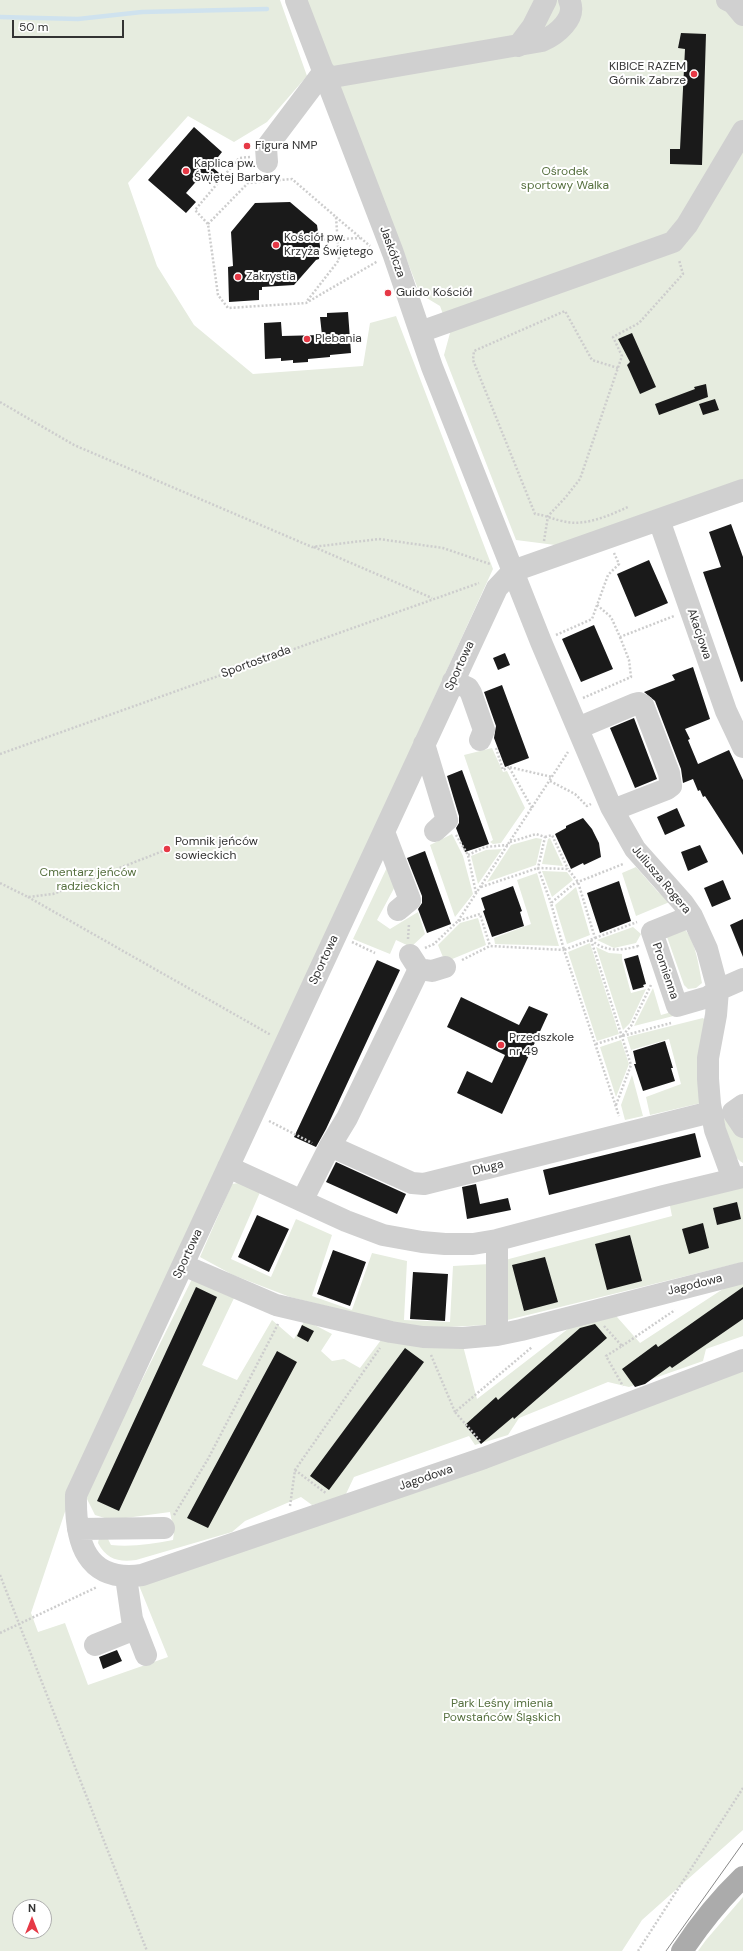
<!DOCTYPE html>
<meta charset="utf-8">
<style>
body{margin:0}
#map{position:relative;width:743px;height:1951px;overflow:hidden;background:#fff;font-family:"DM Sans",sans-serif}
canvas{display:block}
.north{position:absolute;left:12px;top:1899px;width:40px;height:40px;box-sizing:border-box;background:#fff;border:1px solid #adadad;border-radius:50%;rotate:0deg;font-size:11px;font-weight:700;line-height:16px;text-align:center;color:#333}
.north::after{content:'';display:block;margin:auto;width:14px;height:18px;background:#e63946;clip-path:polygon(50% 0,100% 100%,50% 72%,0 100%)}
.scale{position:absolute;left:12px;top:20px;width:112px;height:18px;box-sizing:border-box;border:2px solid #333;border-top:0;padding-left:5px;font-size:12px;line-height:14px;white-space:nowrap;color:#333;-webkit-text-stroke:3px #fff;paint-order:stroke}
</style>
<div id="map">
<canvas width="743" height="1951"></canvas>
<div class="north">N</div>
<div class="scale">50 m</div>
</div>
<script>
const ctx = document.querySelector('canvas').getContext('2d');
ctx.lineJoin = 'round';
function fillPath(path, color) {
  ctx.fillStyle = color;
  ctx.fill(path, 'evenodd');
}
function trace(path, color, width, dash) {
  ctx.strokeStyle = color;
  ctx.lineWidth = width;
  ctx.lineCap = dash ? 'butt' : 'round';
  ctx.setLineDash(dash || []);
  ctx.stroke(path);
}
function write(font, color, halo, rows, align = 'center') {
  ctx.font = font + ' "DM Sans",sans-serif';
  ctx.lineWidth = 4;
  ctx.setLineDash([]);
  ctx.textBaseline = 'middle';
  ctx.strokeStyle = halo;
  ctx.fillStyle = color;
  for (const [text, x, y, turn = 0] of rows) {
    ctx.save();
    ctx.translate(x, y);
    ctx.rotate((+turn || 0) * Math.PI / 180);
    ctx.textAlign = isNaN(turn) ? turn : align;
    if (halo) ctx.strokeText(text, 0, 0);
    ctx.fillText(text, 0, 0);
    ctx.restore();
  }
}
fillPath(new Path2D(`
 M0,0H280L307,76L267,122L234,142L188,116L128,183L157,266L194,325L253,374L363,366L370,323L396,316L493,569L71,1494L31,1613L38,1632L65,1623L88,1685L168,1657L138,1583L743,1371V1830L642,1920L622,1951H0ZM20,1907H44V1931H20Z
 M306,0H743V482L563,546L516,540L444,355L450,333L440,306L420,294Z
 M492,748L503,772L507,771L525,808L501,843L493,844L490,842L493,840L464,755Z
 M452,834L463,856L473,894L455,917L430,845Z
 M536,838L542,839L536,865L487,882L511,845Z
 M550,838L563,866L542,864L548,839Z
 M502,849L478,884L471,856L486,850Z
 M391,859L399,879L377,920L390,929L418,912L425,934L411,947L396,940L390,954L353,939Z
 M636,867L658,892L672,901L636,916L622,873Z
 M542,871L567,872L573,880L552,897Z
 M537,873L559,946L495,944L494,938L531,924L517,880Z
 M576,887L590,935L567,944L555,905Z
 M478,918L486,945L445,962L438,945L460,923Z
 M633,927L641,934L636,943L614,948L597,940Z
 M682,927C695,936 699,967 702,983L696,988L688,989L684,985L667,937Z
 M590,943L619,1034L597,1041L568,952Z
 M596,947L609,953L622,954V960L631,993L646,989L630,1023L623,1030Z
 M653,988L661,1015L696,1005L697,1010L634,1026Z
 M703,1018L706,1021L701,1103L650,1115L646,1097L681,1084L669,1039L631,1050L627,1037Z
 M621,1040L629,1064L616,1097L600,1047Z
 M632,1075L643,1116L625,1120L621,1105Z
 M723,1117L743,1136V1163C728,1155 727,1132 723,1117Z
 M244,1182L261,1190L231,1259L271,1277L296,1219L332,1235L312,1296L352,1310L372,1253L407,1261L404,1320L450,1322L453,1266L490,1264L672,1216L669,1201L743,1185V1262L487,1325L428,1328L383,1320L290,1297L233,1275L200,1257L232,1184Z
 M743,1276V1336L706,1349L703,1361L629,1387L608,1382L519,1418L508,1435L475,1445L469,1436L354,1477L345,1496L312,1505L301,1497L245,1521L232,1532L136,1560C119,1562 107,1560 98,1543L99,1538L108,1539L111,1545C132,1547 152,1544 173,1540L174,1532L170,1512L111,1520L95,1515L85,1495L192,1279L235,1296L202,1365L237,1380L272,1320L294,1339L305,1320L332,1334L321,1351L332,1361L344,1359L360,1368L387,1332L462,1342L477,1399L586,1315L610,1309L640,1343Z
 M743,1897V1951H698L706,1940Z`), '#e6ecdf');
trace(new Path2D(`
 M0,17L78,19L142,12L267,9`), '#cfe2ee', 4.5);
fillPath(new Path2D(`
 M681,33L706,34L702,165L670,164V149H680L685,49L678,48Z
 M194,127L222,152L211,166L219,173L210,184L201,176L186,193L196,202L186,213L148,180Z
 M290,202L317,225L320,246L319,259L316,260L294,285L262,287V290H259V300L229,302L228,267L233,266L231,232L255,203Z
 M348,312L351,353L330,355V357L308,359V362L293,363V360L281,361V358L265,359L264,323L281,322L282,336L322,335L320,317H327V313Z
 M632,333L656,387L640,394L627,365L630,362L618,339Z
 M706,384L708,397L659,415L655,404L695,389L694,387Z
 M715,399L719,410L703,415L699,404Z
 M731,524L743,557V681L741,682L703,572L721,567L709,532Z
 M649,560L668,603L635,617L617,574Z
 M594,625L613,669L581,682L562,639Z
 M505,653L510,665L498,670L493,658Z
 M693,667L710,719L685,729L690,739L688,740L698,764L729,750L743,780V855L705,796L703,797L700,790L698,791L693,779L683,783L681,769L655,701L644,692L675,680L672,675Z
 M502,685L529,758L505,767L494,738L496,726L484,692Z
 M634,718L657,779L635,788L610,728Z
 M462,770L489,844L465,852L456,828L459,823V816L447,776Z
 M677,808L685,826L665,835L657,817Z
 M583,818L592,829L599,843L601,857L584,865L583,863L571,869L555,834L566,828V826Z
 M700,845L708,862L688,871L681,852Z
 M425,851L451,924L427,933L418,909L422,903V896L407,858Z
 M723,880L731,899L712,907L704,888Z
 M619,881L631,921L600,933L587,893Z
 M513,886L522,911L520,912L524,926L492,937L483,911L485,910L481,898Z
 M743,919V957L730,925Z
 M638,955L646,984L643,985L644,987L633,990L624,959Z
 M377,960L400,970L326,1129L316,1147L294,1137Z
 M461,997L519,1025L529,1006L548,1014L502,1114L457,1093L467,1071L492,1083L505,1055L447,1027Z
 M665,1041L673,1068H671L675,1081L643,1091L634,1064H636L633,1051Z
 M695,1133L701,1157L549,1195L543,1170Z
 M336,1162L406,1194L397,1214L326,1182Z
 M476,1184L480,1204L508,1198L511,1210L467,1219L462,1187Z
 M737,1202L741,1219L717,1225L713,1208Z
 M257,1215L289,1229L269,1272L238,1257Z
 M703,1223L709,1248L689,1254L682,1229Z
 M630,1235L642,1281L607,1290L595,1244Z
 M333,1250L366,1262L350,1306L317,1294Z
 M545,1257L558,1302L524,1311L512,1265Z
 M413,1272L448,1274L445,1321L410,1319Z
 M196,1287L217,1297L119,1511L97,1501Z
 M743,1287V1319L672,1368L670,1366L645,1384L635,1387L622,1369L656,1344L658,1347Z
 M595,1324L607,1338L514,1419L513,1417L481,1444L465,1425L496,1397L498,1400L580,1328Z
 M302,1325L314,1331L308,1342L297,1336Z
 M405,1348L424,1362L329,1490L310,1476Z
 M277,1351L297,1362L208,1528L187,1518Z
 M117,1650L122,1661L103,1669L99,1657Z`), '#1a1a1a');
trace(new Path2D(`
 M250,157L239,158L195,210L208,224L218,295L228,308L306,303L378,261
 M336,217L370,246
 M208,224L248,183L292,179L336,217L339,260L307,301
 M319,240L360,238
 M618,368L592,360L565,311L474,351L473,360L535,514C545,515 552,519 562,521C584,527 608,516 628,507
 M0,402L74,445L312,547L379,539L443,548L490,564
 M544,541L548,516L565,498L580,479L622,356L613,337L639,323L683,274L679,260
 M314,547L432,598
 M597,605L611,617L620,637L674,616
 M556,635L592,619L608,575L619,564L614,553
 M583,698L631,677L629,660L620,637
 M496,748L503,770L509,767
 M0,754L479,583
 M550,781L575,794L587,806L591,804
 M532,808L509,767L552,777
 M456,835L468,855L476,893
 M545,837L552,835L568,869
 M510,842L536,834L545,837L538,868L568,869L578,882L595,938L564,950L551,903L575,883L583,880L623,864
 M468,855L485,847L508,845
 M0,883L28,897L53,894L163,851
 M481,887L538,868L551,903
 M28,897L271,1035
 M458,921L568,752
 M595,938L637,922
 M408,939L409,924
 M591,940L631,1065L616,1105
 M591,940C606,952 620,951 638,946V947
 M352,942L375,953
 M425,948L434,944L458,921L480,914L490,946
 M462,960L490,946L564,950L619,1116
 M651,985L631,1026L622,1036L671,1023
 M596,1044L622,1036
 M269,1121L312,1143
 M604,1326L622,1346L606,1356L623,1386
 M622,1346L675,1310
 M431,1355L455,1412
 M480,1441L455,1412L532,1347
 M295,1470L327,1494
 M290,1506L295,1470L380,1348
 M174,1515L208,1459L278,1324
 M0,1575L147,1951
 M0,1633L97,1587
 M638,1951L743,1788`), '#cdcdcd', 2.5, [2, 2]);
trace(new Path2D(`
 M296,0L393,253L432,367L541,642L611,807L635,849L683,903L692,916L707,949L718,990L716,1015L708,1058V1079L710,1104L715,1130L733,1179
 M727,0L733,3L743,15
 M518,46L533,26L546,0
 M327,78L542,41C556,35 578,18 569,0
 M267,162L266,148L324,71
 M420,332L673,242L687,225L743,131
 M743,490L513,571L497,588L76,1495C75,1542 86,1583 142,1575L484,1458L743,1360
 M659,520L726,711L743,747
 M453,681L468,688L471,693L484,730L480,740
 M578,728L635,704L639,703L643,705L669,773L671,786L667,789L613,810
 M424,744L447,820L435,831
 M384,832L410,900L398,910
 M692,916L652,932L677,1006L708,997L718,990L743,979
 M419,969L432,971L445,967
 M743,1105L733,1112L743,1127
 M330,1146L347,1118L419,969L410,955
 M228,1167L346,1221L383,1235L422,1242L445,1244H473L497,1240L664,1196L743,1177
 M302,1201L330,1146L412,1183L424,1184L711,1112
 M183,1265L276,1305L391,1332L423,1337L463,1338L497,1335L521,1330L743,1273
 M497,1335V1240
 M78,1529L164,1528
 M126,1577L132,1619L146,1655
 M95,1645L135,1629`), '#d0d0d0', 22);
trace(new Path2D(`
 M682,1951C700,1924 720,1899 743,1877`), '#ababab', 22);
trace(new Path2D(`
 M666,1951L743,1843`), '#888', 1);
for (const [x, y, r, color] of [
 [694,74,4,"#e63946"],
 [247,146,4,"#e63946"],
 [186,171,4,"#e63946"],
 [276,245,4,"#e63946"],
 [238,277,4,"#e63946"],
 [388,293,4,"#e63946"],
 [307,339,4,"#e63946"],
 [167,849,4,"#e63946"],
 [501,1045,4,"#e63946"]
]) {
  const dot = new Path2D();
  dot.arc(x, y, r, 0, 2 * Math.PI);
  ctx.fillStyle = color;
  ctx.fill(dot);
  trace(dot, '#fff', 1.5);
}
write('12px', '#333', '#fff', [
 ["KIBICE RAZEM",686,67,"right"],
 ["Górnik Zabrze",686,81,"right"],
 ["Figura NMP",255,146],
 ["Kaplica pw.",194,164],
 ["Świętej Barbary",194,178],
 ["Kościół pw.",284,238],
 ["Krzyża Świętego",284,252],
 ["Zakrystia",246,277],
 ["Guido Kościół",396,293],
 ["Plebania",315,339],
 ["Pomnik jeńców",175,842],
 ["sowieckich",175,856],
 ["Przedszkole",509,1038],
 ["nr 49",509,1052]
], 'left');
write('12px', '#56703f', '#fff', [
 ["Ośrodek",565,172],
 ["sportowy Walka",565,186],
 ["Cmentarz jeńców",88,873],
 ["radzieckich",88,887],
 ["Park Leśny imienia",502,1704],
 ["Powstańców Śląskich",502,1718]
]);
write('12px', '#333', '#fff', [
 ["Jaskółcza",392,252,70],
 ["Akacjowa",699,634,71],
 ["Sportostrada",256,662,-20],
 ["Sportowa",460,666,-65],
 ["Juliusza Rogera",661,880,50],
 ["Sportowa",324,960,-65],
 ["Promienna",665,971,71],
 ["Długa",488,1168,-14],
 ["Sportowa",188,1254,-65],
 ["Jagodowa",695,1285,-14],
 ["Jagodowa",426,1478,-19]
]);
</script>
